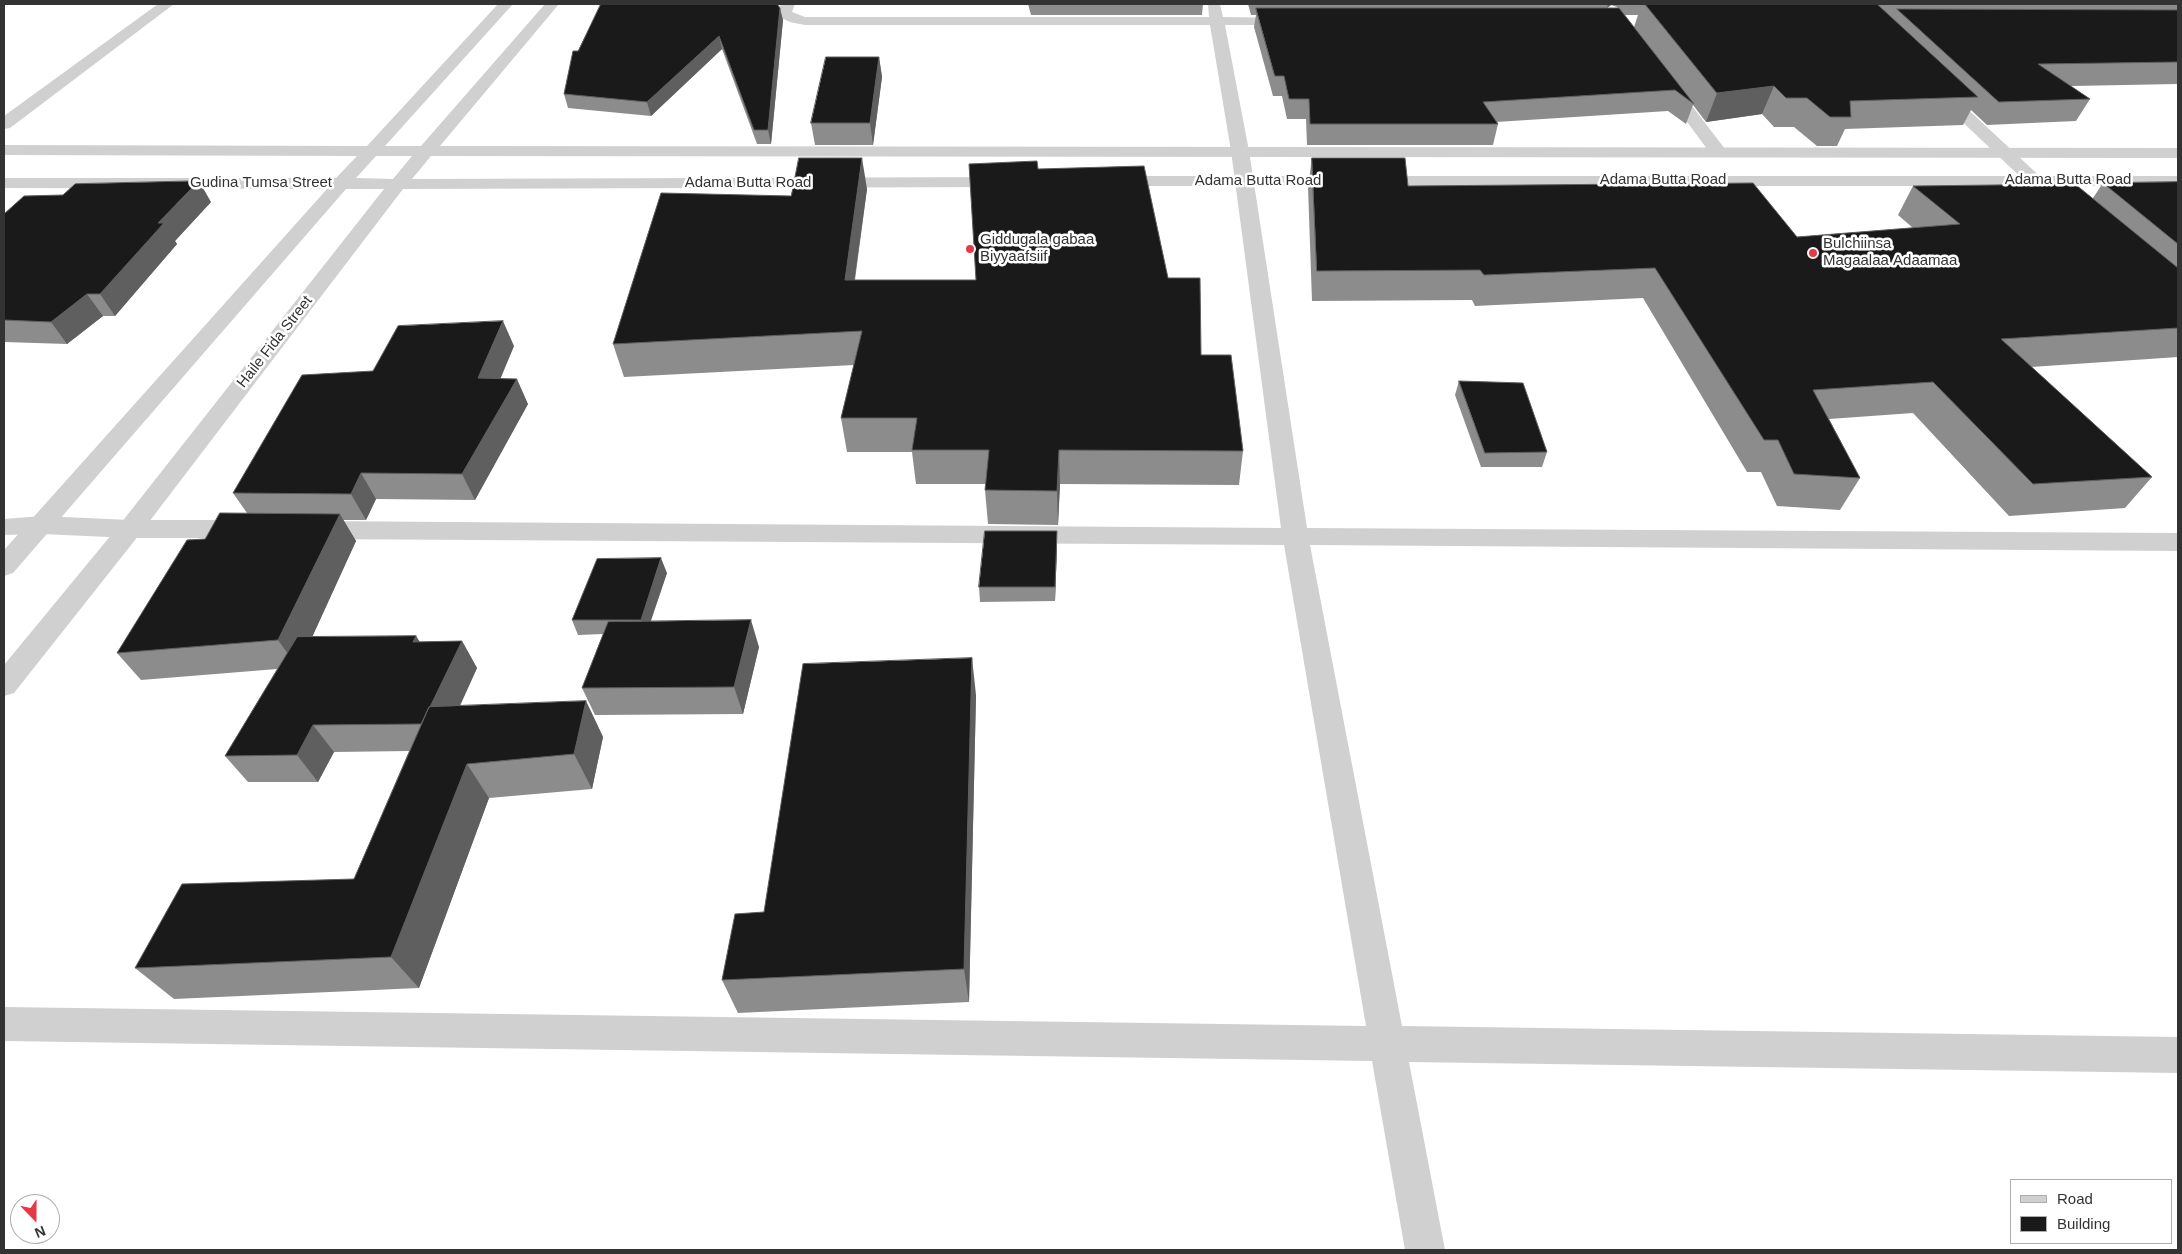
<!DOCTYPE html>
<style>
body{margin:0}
#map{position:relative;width:2182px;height:1254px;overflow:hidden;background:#fff;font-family:Arial,sans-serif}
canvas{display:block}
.frame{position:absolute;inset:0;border:5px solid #333;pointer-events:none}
.legend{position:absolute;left:2010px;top:1179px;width:162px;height:65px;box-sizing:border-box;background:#fff;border:1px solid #adadad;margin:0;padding:6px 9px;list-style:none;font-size:15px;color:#333}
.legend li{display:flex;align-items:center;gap:10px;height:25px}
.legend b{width:25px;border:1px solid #adadad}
.north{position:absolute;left:10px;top:1194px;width:50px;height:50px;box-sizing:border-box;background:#fff;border:1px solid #adadad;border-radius:50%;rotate:158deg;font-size:14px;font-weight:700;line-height:20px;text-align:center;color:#333}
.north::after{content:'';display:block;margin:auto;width:18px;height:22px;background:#e63946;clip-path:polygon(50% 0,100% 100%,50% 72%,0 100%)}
</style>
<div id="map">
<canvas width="2182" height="1254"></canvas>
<div class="frame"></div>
<ul class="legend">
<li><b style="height:6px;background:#d0d0d0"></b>Road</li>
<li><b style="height:14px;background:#1a1a1a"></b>Building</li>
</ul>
<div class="north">N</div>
</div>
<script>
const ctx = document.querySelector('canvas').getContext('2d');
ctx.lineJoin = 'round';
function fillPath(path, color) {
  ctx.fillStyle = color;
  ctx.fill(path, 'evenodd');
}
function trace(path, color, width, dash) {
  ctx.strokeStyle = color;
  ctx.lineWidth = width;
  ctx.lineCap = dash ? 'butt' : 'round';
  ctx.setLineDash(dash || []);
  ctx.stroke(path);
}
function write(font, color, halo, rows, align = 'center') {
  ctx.font = font + ' Arial,sans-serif';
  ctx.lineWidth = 5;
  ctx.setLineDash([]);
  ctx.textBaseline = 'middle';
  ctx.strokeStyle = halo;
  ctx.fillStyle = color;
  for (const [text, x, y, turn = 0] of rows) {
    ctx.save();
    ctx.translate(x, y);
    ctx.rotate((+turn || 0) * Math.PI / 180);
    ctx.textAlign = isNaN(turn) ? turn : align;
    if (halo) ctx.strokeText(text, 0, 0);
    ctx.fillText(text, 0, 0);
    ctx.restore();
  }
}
fillPath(new Path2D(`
 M158,4H174L10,128L4,129V116Z`), '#d0d0d0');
fillPath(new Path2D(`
 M781,4H795L792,12L805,17H1209L1208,4H1220L1223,17L1297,18L1299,21L1297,24L1292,25H1225L1249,151L1307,528L2178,533V551L1310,545L1402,1026L2178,1037V1073L1409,1062L1445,1250H1405L1372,1061L4,1041V1007L1366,1026L1284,545L313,539L304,536L300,530L304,524L313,521L1281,528L1231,151L1210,25H805C794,23 784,22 777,13Z
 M1667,79L1673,81L1725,149L1728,153L1725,157H1713L1659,84L1661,81Z
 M1940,87L1946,89L2061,196L2064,200L2061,204L2055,206L2049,204L1934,95L1932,92L1934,89Z
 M42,516L130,520H247L256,523L260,529L256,535L247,538H130L42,534L4,535V519Z`), '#d0d0d0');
fillPath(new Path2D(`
 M498,4H513L385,146H421L545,4H559L440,146L2178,148V158L431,156L412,179L1007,177L1013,178L1016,182L1013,186L1007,187L403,189L139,535L14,693L4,696V665L121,523L384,189H346L13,573L4,576V550L327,189L4,188V178H336L357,156L4,155V145L367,146ZM376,156H412L393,179L356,178Z
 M1110,176H2178V186H1110L1104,185L1101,181L1104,177Z`), '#d0d0d0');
fillPath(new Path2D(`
 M601,4H779L778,5L783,20L771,144H757L722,49L651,116L568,108L564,94L578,51Z
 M1028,4H1203L1202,15H1031Z
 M1248,4H2178V84L2071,86L2090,99L2076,121L1987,125L1971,110L1963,125L1845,129L1837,146H1817L1794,127H1774L1762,114L1706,122L1693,105L1686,124L1668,111L1496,122L1498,124L1493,145H1307L1306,119H1287L1282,96H1273L1254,27L1256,15H1251ZM1611,5L1617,7L1618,8H1607ZM1625,15H1638L1634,27Z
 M879,57L882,77L873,145H815L811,123Z
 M1312,158L1408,186L1797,237L1913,228L1898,215L1913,186L2093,198L2103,183L2178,182V357L2031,367L2152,477L2125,508L2009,516L1913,413L1829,419L1860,478L1840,510L1777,506L1761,472H1747L1643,298L1475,306L1472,300L1312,301L1308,187Z
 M1038,169L1168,278L1201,355L1243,451L1239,485L1060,484L1058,525L988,524L985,490L986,484H916L912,452H847L841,418L854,365L624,377L613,344L791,196L867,189L855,280H976Z
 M211,202L175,241L177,244L115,316H103L67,344L4,342V214Z
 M514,346L500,378L528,404L475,500L376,499L366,520H343L356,541L312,637L416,636L420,642L462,641L477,668L460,706L586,701L603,737L592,789L489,798L419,988L174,999L135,968L354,879L409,751L334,752L318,782H248L225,756L277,669L141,680L117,653L205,539L247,513L233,493L373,371Z
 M1459,381L1547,452L1542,467H1481L1455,395Z
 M1057,546L1055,601L980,602L979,587Z
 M667,573L651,621L759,647L743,714L595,715L582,688L603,634L578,635L572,620Z
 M976,695L969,1002L738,1013L722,980L764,912Z`), '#8c8c8c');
fillPath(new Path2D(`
 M1608,4H1612L1611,5L1607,8Z
 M780,8L783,20L771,144L768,130Z
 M719,36L722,49L651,116L647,102Z
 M879,57L882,77L873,145L870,123Z
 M1774,86L1762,114L1706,122L1717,93Z
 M862,158L867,189L850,312L845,280Z
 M199,181L211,202L175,241L177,244L115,316L100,294L158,223Z
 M87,294L103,316L67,344L51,322Z
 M503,321L514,346L490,404L478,378Z
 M517,379L528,404L475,500L462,474Z
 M1059,450L1060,484L1058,525L1057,491Z
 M361,473L376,499L366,520L351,494Z
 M340,514L356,541L298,668L278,640Z
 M1057,531V546L1055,601V587Z
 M661,558L667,573L646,634L641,620Z
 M751,620L759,647L743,714L734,687Z
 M416,636L432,663L413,642Z
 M462,641L477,668L439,751L422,724Z
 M972,658L976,695L969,1002L964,969Z
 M586,701L603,737L592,789L574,754Z
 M313,725L334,752L318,782L297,755Z
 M467,764L489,798L419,988L391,957Z`), '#5f5f5f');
const building = new Path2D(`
 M601,4H777L780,8L768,130H754L719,36L647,102L564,94L573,51H578Z
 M1645,4H1877L1978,97L1850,101L1851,117H1830L1807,98H1786L1774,86L1717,93Z
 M1256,8H1619L1694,104L1675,90L1483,102L1498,124H1310L1309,99H1289L1284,76H1275Z
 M1897,9L2178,10V62L2038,64L2090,99L1999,102Z
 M826,57H879L870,123H811Z
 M799,158H862L845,280H976L969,164L1037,161L1038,169L1144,166L1168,278H1200L1201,355H1231L1243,451L1059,450L1057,491L985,490L989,450H912L917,418H841L862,331L613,344L661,193L791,196Z
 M1312,158H1405L1408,186L1753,183L1797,237L1960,224L1913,186L2075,184L2178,268V328L2001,339L2152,477L2033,484L1933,382L1813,390L1860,478L1794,474L1778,440H1764L1655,268L1484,275L1480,270L1317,271Z
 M199,181L158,223H164L100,294H87L51,322L4,320V214L24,196L63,195L75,184Z
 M2178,182V244L2103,183Z
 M503,321L478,378L517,379L462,474L361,473L351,494L233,493L302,375L373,371L398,326Z
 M1459,381L1523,383L1547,452L1485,453Z
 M220,513L340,514L278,640L117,653L187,540L205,539Z
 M985,531H1057L1055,587H979Z
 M661,558L641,620H572L597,559Z
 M751,620L734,687L582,688L608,622Z
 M416,636L413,642L462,641L430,707H429L421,724L313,725L297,755L225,756L297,637Z
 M972,658L964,969L722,980L735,914L764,912L803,664Z
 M586,701L574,754L467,764L391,957L135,968L182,884L354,879L429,707Z`);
fillPath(building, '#1a1a1a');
trace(building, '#5f5f5f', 1);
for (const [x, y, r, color] of [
 [970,249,5,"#e63946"],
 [1813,253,5,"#e63946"]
]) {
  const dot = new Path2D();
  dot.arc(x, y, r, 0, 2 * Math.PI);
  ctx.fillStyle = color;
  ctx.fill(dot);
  trace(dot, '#fff', 2);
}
write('15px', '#333', '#fff', [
 ["Adama Butta Road",1663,180],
 ["Adama Butta Road",2068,180],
 ["Adama Butta Road",1258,181],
 ["Gudina Tumsa Street",261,183],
 ["Adama Butta Road",748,183],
 ["Haile Fida Street",275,342,-52]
]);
write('15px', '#333', '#fff', [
 ["Giddugala gabaa",980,240],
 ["Biyyaafsiif",980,257],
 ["Bulchiinsa",1823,244],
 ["Magaalaa Adaamaa",1823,261]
], 'left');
</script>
